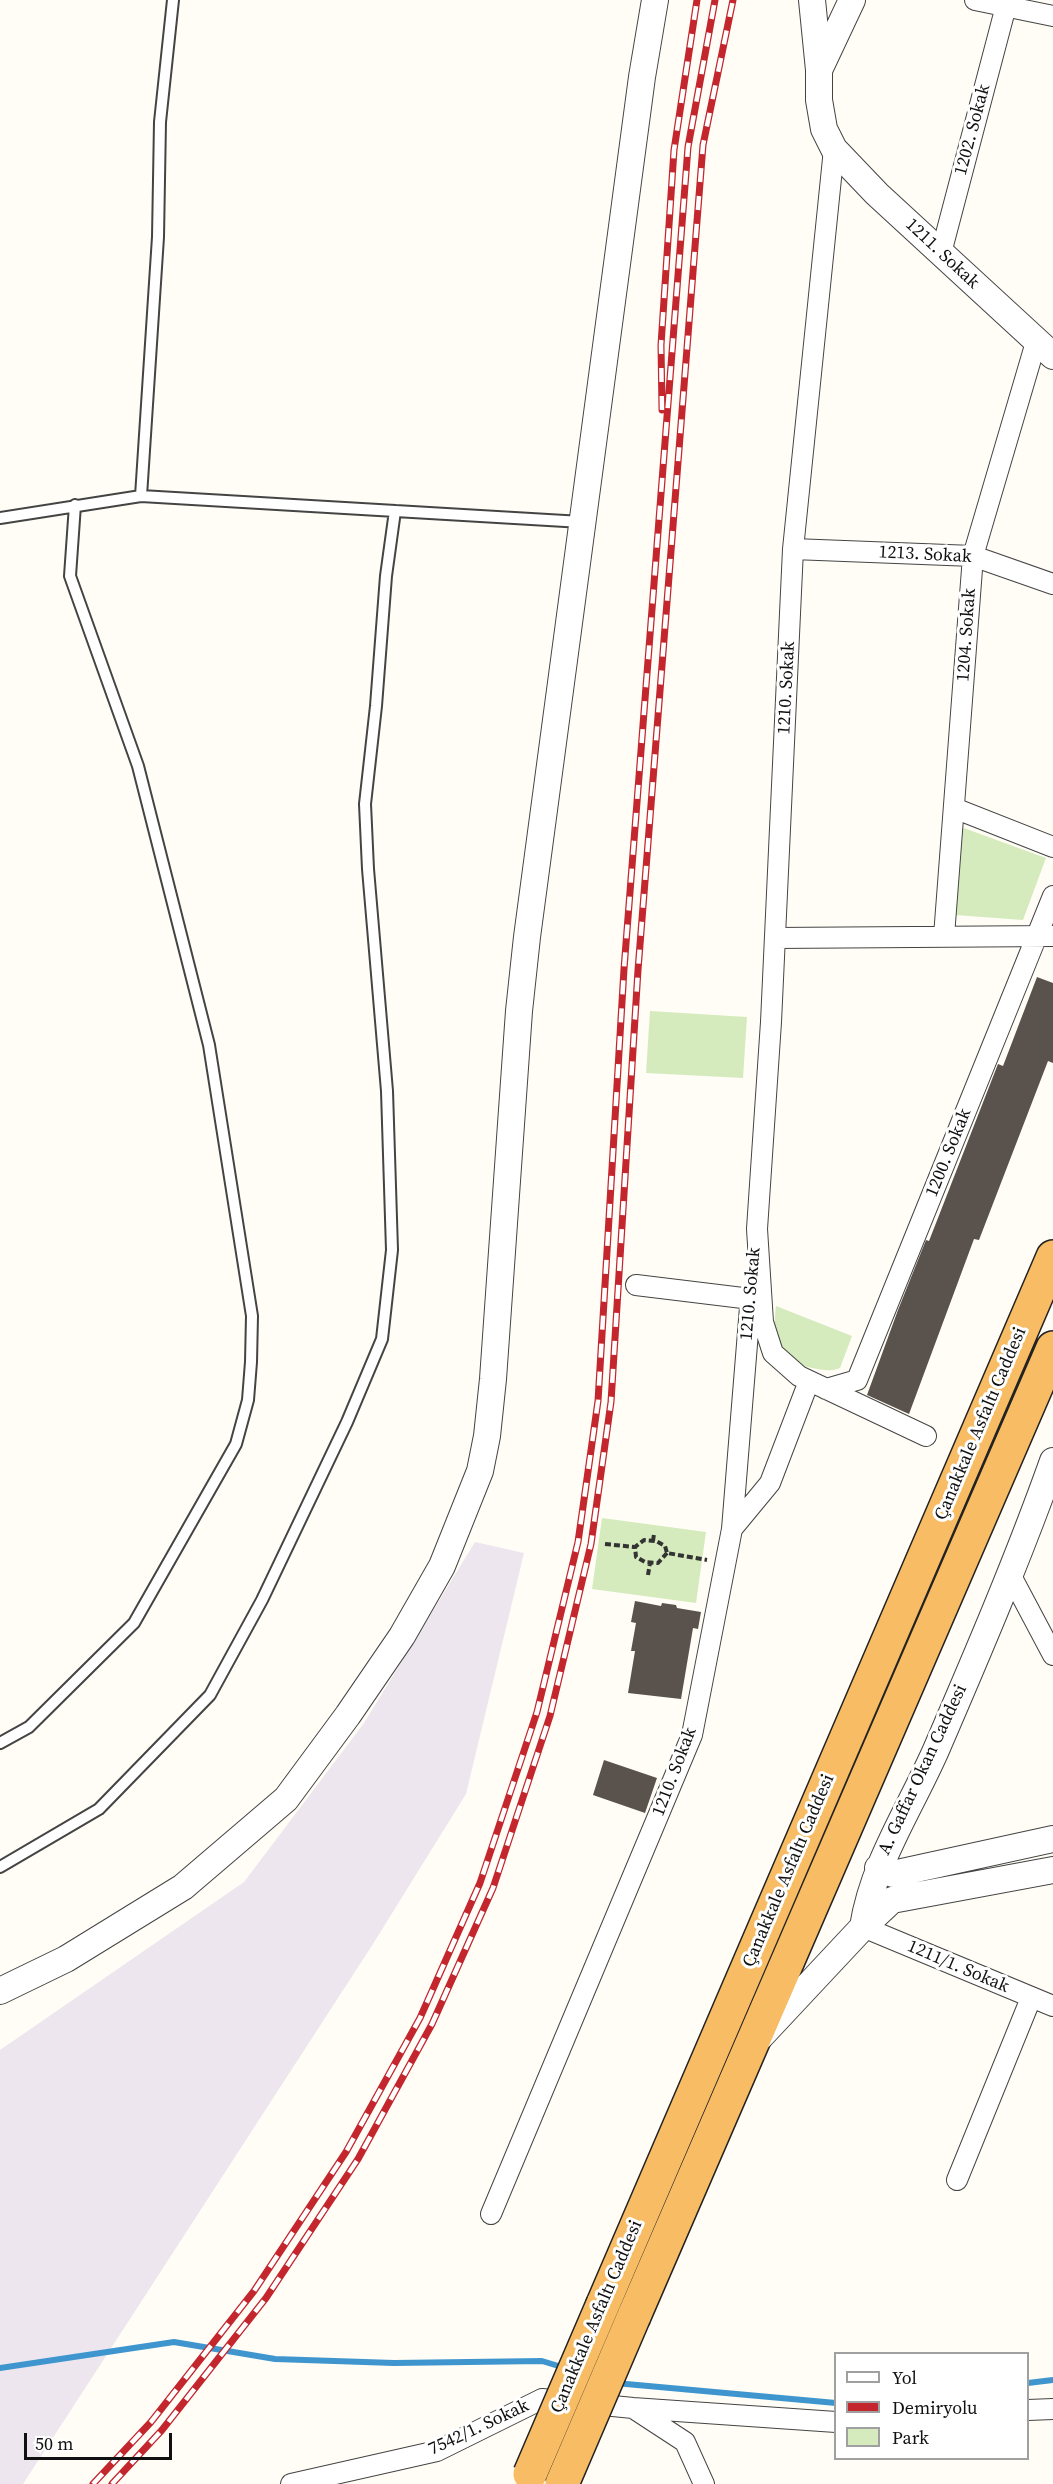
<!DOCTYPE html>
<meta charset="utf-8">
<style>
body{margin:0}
#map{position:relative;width:1053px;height:2484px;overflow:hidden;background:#fffdf5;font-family:"Source Serif 4",serif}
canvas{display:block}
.legend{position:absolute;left:834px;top:2352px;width:195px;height:108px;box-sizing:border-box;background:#fff;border:2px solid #a0a0a0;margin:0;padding:8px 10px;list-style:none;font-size:18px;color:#111}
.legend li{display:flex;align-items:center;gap:12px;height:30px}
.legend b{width:30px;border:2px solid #a0a0a0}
.scale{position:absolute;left:24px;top:2433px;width:148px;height:27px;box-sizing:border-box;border:3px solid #111;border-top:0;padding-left:8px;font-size:18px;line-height:21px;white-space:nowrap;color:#111;-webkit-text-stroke:4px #fff;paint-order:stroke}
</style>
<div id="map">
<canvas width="1053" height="2484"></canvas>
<ul class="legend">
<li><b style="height:8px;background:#fff"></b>Yol</li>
<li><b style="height:8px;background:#c4262e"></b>Demiryolu</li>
<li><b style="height:16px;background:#d5ebbd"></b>Park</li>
</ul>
<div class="scale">50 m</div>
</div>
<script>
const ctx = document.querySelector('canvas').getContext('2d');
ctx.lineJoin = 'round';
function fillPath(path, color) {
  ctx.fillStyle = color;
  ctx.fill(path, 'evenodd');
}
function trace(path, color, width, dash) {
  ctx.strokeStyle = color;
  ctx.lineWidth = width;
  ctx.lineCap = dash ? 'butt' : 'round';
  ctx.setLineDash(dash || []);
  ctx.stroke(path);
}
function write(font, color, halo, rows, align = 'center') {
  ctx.font = font + ' "Source Serif 4",serif';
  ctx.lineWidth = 6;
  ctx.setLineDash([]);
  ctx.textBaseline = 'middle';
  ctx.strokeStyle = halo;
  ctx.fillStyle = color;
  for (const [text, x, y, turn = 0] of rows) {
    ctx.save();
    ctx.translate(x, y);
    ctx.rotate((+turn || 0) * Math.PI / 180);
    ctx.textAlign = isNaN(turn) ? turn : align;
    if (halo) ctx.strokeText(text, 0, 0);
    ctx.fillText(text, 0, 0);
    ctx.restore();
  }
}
fillPath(new Path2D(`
 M475,1542L524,1553L466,1794L373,1944L23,2484H0V2050L244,1882L364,1723Z`), '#eee6ef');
fillPath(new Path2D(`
 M961,827L1046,858L1023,920L955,915Z
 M650,1011L747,1017L743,1078L646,1073Z
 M776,1306L852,1336L840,1368C830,1372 822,1370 812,1368C776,1361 772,1339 776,1306Z
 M602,1518L706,1532L696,1603L592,1589Z`), '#d5ebbd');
trace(new Path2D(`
 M0,2368L174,2342L275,2359L394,2363L542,2361L565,2368
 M615,2383L836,2403
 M1028,2383L1053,2380`), '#3f96cf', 6);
fillPath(new Path2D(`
 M1037,977L1053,983V1063L1048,1061L979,1240L974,1239L909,1414L867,1395L898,1310L926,1240L929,1241L998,1064L1003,1066Z
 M635,1601L661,1606L662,1603L676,1605L677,1608L701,1612L698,1629L693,1628L681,1699L628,1693L635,1651H631L636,1623L631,1622Z
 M604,1760L657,1778L645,1813L593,1795Z`), '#5a524d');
const service = new Path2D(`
 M141,496L158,237L160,122L173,0
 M0,518L141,496L582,522
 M0,1743L29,1727L134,1623L236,1444L248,1400L251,1362L252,1316L209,1045L138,766L70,576L75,505
 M0,1867L99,1809L210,1695L262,1600L347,1422L382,1339L392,1250L387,1091L368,869L365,804L376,706L386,576L395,511`);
const minor = new Path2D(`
 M975,0L1053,16
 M834,149L793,549L771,1022L757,1229L763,1322L773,1353L799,1376L926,1436
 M941,253L1006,6
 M793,549L973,556L1053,584
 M954,808L1053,847
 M944,936L973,556L1036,342
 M775,938L1053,936
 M636,1285L751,1299
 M826,1389L857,1380L1053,896
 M732,1529L770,1483L809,1381
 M1010,1574L1053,1655
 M863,1927L1053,2006
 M957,2180L1031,1998
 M491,2214L692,1735L732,1529L751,1295
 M636,2410L685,2442L704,2484
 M1028,2410L1053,2409
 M291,2484L437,2451L542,2399L633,2408L836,2422`);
const tertiary = new Path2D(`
 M812,0L819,70V100L824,129L834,149L877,194L1053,356
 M820,68L852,0
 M878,1868L893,1874L1053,1839
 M863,1927C873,1863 910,1809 936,1750C977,1655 1018,1559 1053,1461
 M0,1991L66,1959L183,1887L286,1799L348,1715L402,1636L442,1566L480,1471L487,1436L493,1379L519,1011L527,937L642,77L655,0
 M760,2037L863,1927L892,1900L1053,1870`);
const trunk = new Path2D(`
 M603,2304L1053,1257
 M634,2316L1053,1348`);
trace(service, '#444', 14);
trace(minor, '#444', 22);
trace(tertiary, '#444', 28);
trace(trunk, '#222', 36);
trace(new Path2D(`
 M653,1541L654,1534
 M605,1544L635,1547
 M667,1553L658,1563L645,1562L636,1557L635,1547L644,1540L656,1541L665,1546L667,1553L707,1560
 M648,1575L650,1563`), '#333', 4, [6, 3]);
trace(service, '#fff', 10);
trace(minor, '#fff', 20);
trace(tertiary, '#fff', 26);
trace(trunk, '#f7bc64', 33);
const rail = new Path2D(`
 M662,410L661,345L674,150L697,0
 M93,2484L151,2422L254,2291L346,2152L420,2018L480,1883L537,1712L578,1542L598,1401L624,969L688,147L715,0
 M112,2484L162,2430L266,2298L358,2159L432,2024L493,1888L550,1716L591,1544L611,1402L638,970L703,145L733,0`);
trace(rail, '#c4262e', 7);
trace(rail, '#fff', 4.5, [14]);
const trunkBridge = new Path2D(`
 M530,2474L603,2304
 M562,2484L634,2316`);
trace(trunkBridge, '#222', 36, []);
trace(trunkBridge, '#f7bc64', 33);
write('18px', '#111', '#fff', [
 ["1202. Sokak",973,130,-75],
 ["1211. Sokak",942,254,43],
 ["1213. Sokak",925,555,3],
 ["1204. Sokak",967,635,-86],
 ["1210. Sokak",787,688,-87],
 ["1200. Sokak",949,1153,-68],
 ["1210. Sokak",751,1294,-85],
 ["Çanakkale Asfaltı Caddesi",981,1424,-67],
 ["A. Gaffar Okan Caddesi",923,1770,-65],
 ["1210. Sokak",675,1772,-69],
 ["Çanakkale Asfaltı Caddesi",789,1871,-67],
 ["1211/1. Sokak",958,1967,23],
 ["Çanakkale Asfaltı Caddesi",597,2317,-67],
 ["7542/1. Sokak",479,2428,-25]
]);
</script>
